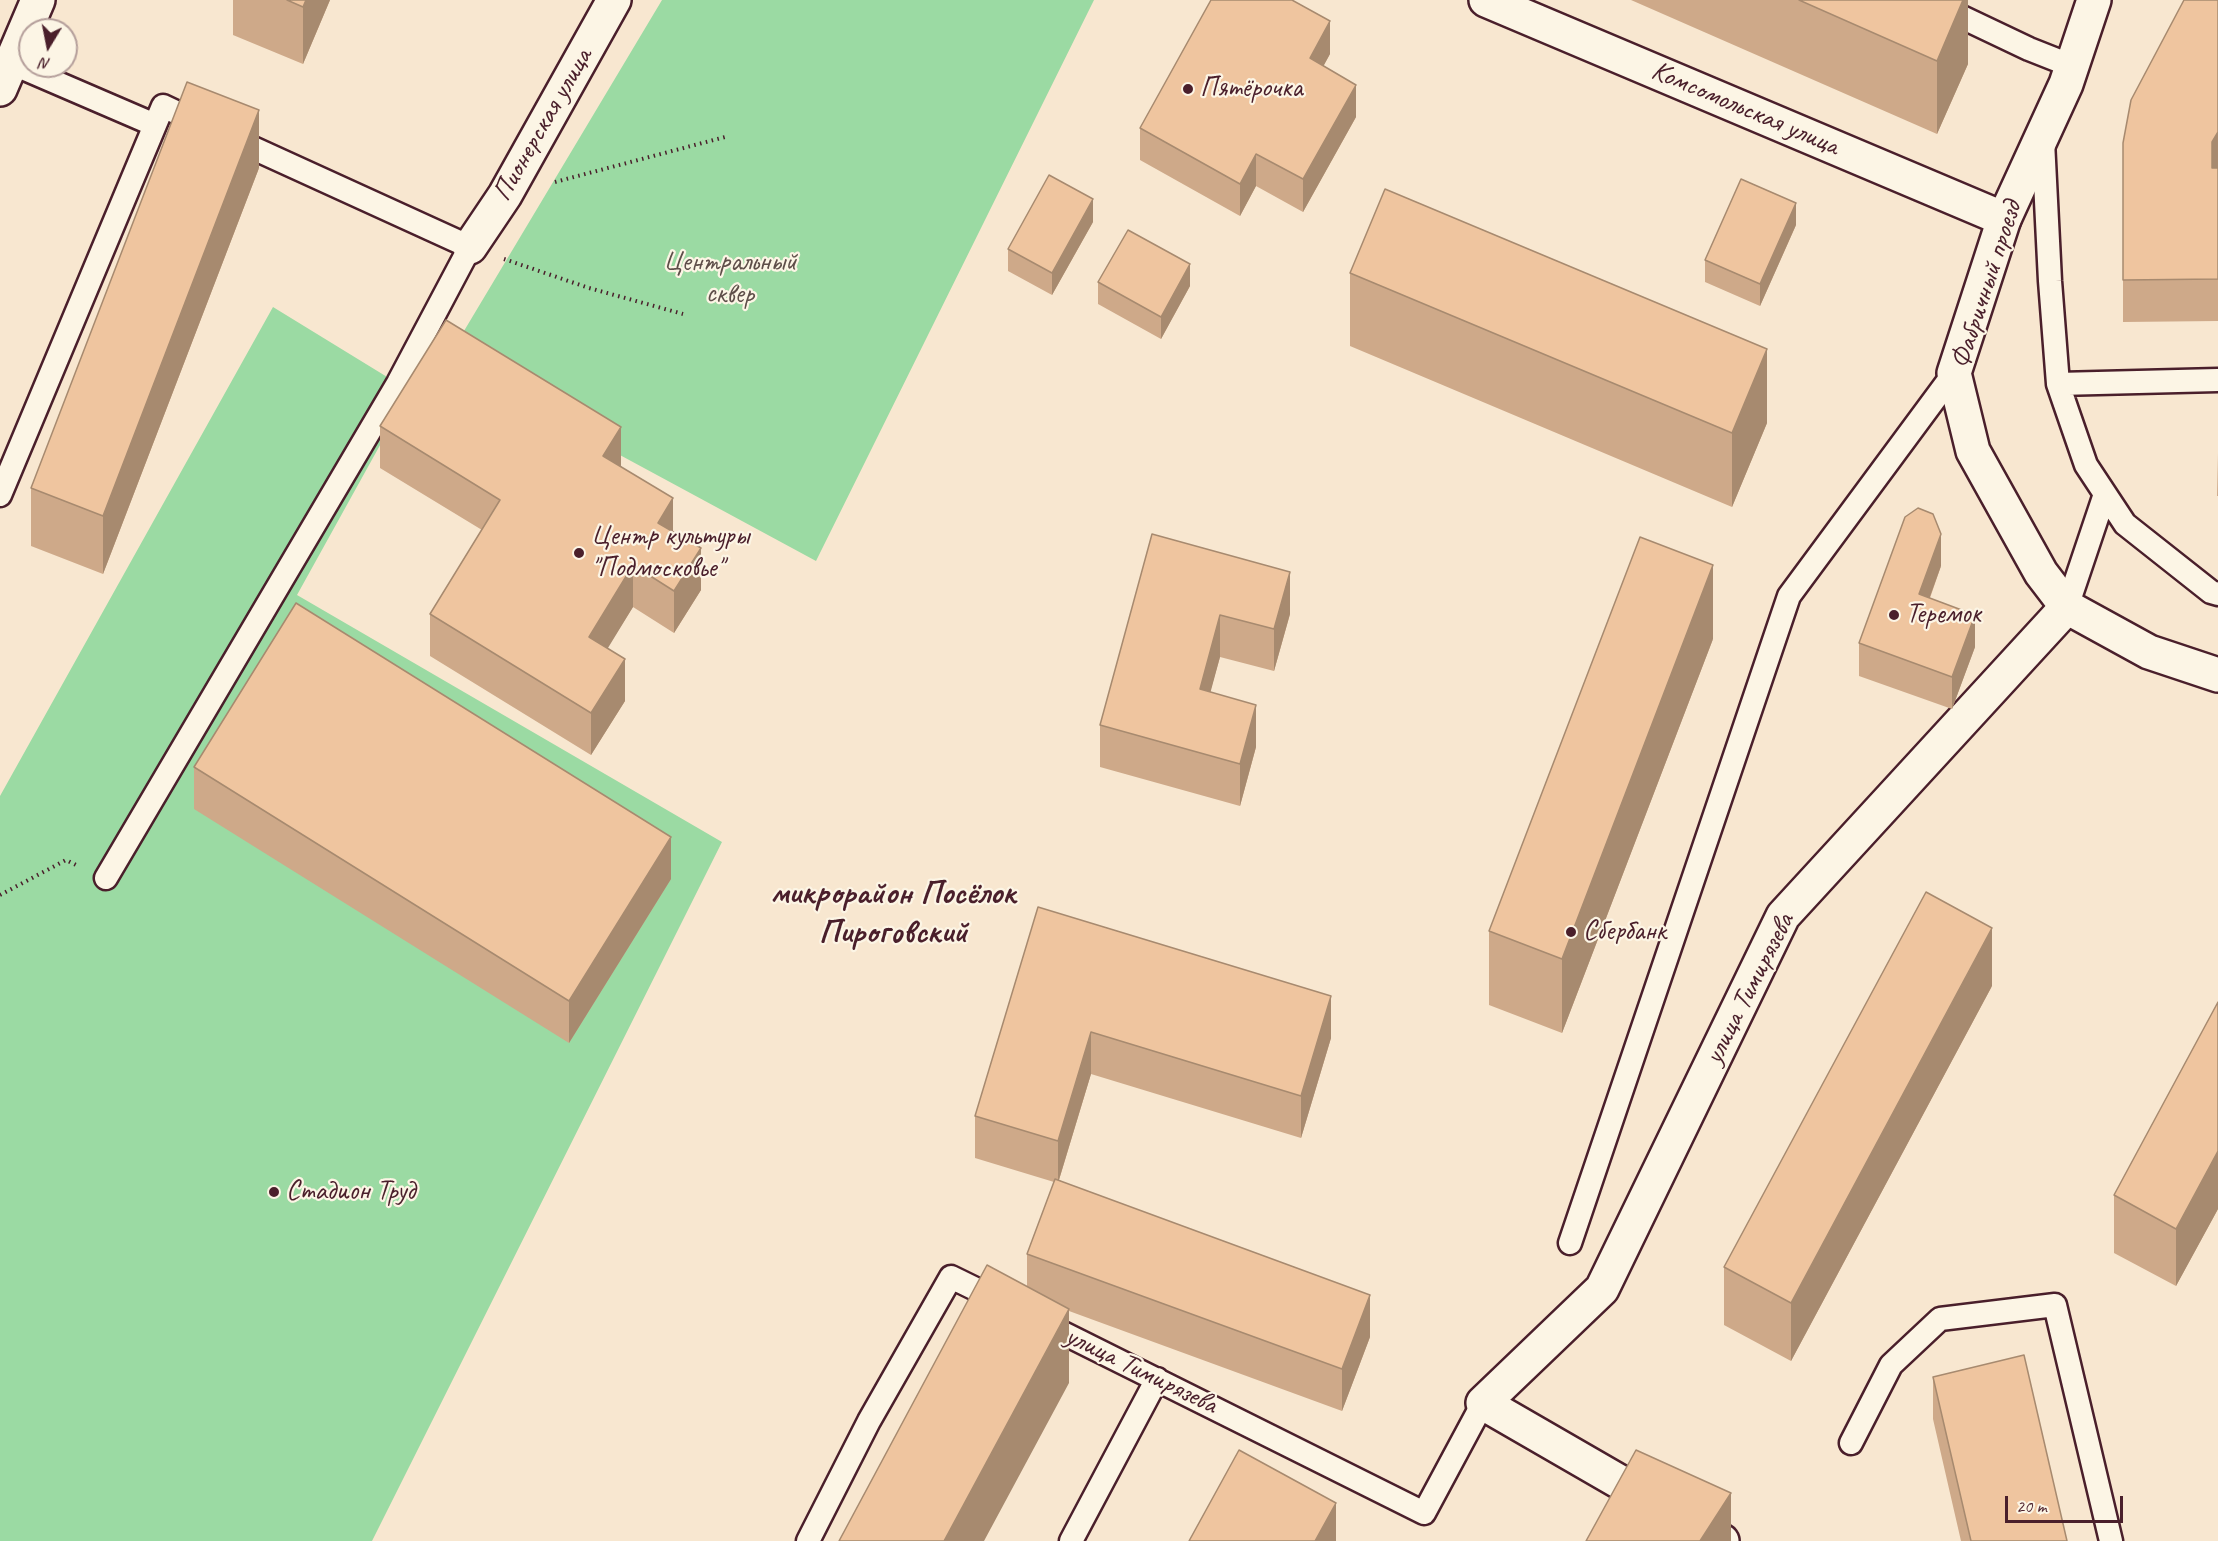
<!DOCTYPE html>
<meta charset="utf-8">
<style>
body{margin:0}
#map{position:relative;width:2218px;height:1541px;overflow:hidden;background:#f8e7d0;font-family:Caveat,sans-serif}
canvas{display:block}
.north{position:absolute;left:18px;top:18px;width:60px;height:60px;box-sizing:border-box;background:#fcf5e5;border:2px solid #b59f9b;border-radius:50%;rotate:190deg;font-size:16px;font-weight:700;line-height:24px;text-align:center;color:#4a1f2b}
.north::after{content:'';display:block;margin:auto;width:21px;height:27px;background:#4a1f2b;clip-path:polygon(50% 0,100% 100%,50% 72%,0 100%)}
.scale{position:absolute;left:2005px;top:1496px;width:118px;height:27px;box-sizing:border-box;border:3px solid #4a1f2b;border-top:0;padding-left:8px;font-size:18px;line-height:21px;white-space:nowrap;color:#4a1f2b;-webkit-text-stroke:4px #fcf5e5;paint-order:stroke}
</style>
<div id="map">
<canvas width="2218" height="1541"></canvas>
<div class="north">N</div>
<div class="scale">20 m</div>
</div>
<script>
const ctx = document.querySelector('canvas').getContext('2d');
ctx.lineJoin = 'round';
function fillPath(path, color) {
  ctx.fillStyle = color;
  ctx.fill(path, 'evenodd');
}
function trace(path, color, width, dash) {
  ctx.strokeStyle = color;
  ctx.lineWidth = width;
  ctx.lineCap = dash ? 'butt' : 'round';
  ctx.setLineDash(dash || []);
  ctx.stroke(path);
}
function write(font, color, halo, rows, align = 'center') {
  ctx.font = font + ' Caveat,sans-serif';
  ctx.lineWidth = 4.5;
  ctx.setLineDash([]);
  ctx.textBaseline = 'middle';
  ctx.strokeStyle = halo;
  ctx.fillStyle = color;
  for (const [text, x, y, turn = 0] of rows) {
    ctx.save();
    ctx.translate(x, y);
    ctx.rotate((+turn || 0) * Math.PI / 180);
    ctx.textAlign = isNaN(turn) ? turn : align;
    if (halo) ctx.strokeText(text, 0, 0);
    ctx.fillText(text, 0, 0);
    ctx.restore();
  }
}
fillPath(new Path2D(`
 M662,0H1094L816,561L446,361Z
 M273,307L410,391L297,595L722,842L372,1541H0V796Z`), '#9bdaa3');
const lane = new Path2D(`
 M1926,0L2029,49L2072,66
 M11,63L155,125
 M2043,141L2050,281L2058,384L2218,380
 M2058,384L2086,465L2125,524L2211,592L2218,594
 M0,495L163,106L201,124
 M2067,607L2105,494
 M106,878L398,383L470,247L231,138
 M1570,1243L1789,596L1954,373
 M1043,1323L1424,1513L1483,1403
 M1851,1443L1891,1365L1940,1319L2055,1305L2111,1541
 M808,1541L869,1421L951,1277L1000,1301
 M1071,1541L1157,1379`);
const street = new Path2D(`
 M1486,0L2004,219
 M0,89L38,0
 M470,247L505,195L614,0
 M1722,1541L1483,1403L1602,1289L1783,916L2067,607`);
const secondary = new Path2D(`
 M2094,0L2066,84L2004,219L1954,373L1973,451L2041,573L2067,607L2149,652L2218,675`);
trace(lane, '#4a1f2b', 27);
trace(street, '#4a1f2b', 38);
trace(secondary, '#4a1f2b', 38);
trace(new Path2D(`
 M555,182L725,137
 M504,259L589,288L683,314
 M0,895L66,860L78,866`), '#4a1f2b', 4, [1.5, 4.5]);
trace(lane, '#fcf5e5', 22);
trace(street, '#fcf5e5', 33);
trace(secondary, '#fcf5e5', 33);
fillPath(new Path2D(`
 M233,0H330L303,64L233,35Z
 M1631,0H1968V64L1937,134Z
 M2218,0V321L2123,322V143Z
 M1330,54L1323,66L1356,117L1303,212L1256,186L1240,216L1140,160V128Z
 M259,168L103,574L31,546V488Z
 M1093,222L1052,295L1008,271V249Z
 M1796,225L1760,306L1705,282V260Z
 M1350,273L1767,423L1732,507L1350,346Z
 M1098,282L1190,286L1161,339L1098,304Z
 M380,426L621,466L673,532L701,590L674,633L633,607L607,648L625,701L591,755L430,656V614L482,530L380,468Z
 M2218,453V496H2217Z
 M1152,534L1290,614L1274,671L1220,657L1210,692L1256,747L1240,806L1100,767V725Z
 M1941,566L1930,598L1975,647L1952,709L1859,676V643Z
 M1713,639L1562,1033L1489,1005V931Z
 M194,767L671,879L569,1043L194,809Z
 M1038,907L1331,1038L1301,1138L1091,1074L1059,1180L1370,1337L1342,1411L1069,1311V1383L1027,1287V1254L1054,1182L975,1158V1116Z
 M1992,986L1791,1361L1724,1325V1267Z
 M2218,1002V1209L2176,1286L2114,1253V1195Z
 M1933,1377L2067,1541H1961L1933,1419Z`), '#cea989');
fillPath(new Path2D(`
 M306,0H330L303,64V7Z
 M1963,0H1968V64L1937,134V61Z
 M1330,21V54L1310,91V58Z
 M1356,85V117L1303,212V179Z
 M259,110V168L103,574V516Z
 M2218,132V174L2212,184V142Z
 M1256,154V186L1240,216V184Z
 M1093,199V222L1052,295V273Z
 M1796,203V225L1760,306V284Z
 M1190,264V286L1161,339V317Z
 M1767,349V423L1732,507V433Z
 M621,427V469L603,456Z
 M673,498V540L658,523Z
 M1941,534V566L1919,627V594Z
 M701,548V590L674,633V591Z
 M633,565V607L589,679V637Z
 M1713,565V639L1562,1033V959Z
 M1290,572V614L1274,671V629Z
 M1220,615V657L1200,731V689Z
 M1975,615V647L1952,709V677Z
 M625,659V701L591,755V713Z
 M1256,705V747L1240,806V764Z
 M671,837V879L569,1043V1001Z
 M1992,928V986L1791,1361V1303Z
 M1331,996V1038L1301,1138V1096Z
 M1091,1032V1074L1058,1183V1141Z
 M2218,1151V1209L2176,1286V1229Z
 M1370,1295V1337L1342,1411V1369Z
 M1069,1309V1383L984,1541H944Z
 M1731,1493V1541H1700Z
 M1336,1503V1541H1315Z`), '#a78a6f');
const building = new Path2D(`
 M287,0H306L303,7Z
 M1211,0H1292L1330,21L1310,58L1356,85L1303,179L1256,154L1240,184L1140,128Z
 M1799,0H1963L1937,61Z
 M2184,0H2218V132L2212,142V168H2218V279L2123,280V143L2131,100Z
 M187,82L259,110L103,516L31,488Z
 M1049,175L1093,199L1052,273L1008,249Z
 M1741,179L1796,203L1760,284L1705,260Z
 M1385,189L1767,349L1732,433L1350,273Z
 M1128,230L1190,264L1161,317L1098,282Z
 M446,320L621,427L603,456L673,498L658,523L701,548L674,591L633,565L589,637L625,659L591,713L430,614L500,500L380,426Z
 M1918,508L1933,514L1941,534L1919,594L1975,615L1952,677L1859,643L1905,517Z
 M1152,534L1290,572L1274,629L1220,615L1200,689L1256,705L1240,764L1100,725Z
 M1640,537L1713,565L1562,959L1489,931Z
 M296,603L671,837L569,1001L194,767Z
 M1926,892L1992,928L1791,1303L1724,1267Z
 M1038,907L1331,996L1301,1096L1091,1032L1058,1141L975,1116Z
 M2218,1002V1151L2176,1229L2114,1195Z
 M1055,1179L1370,1295L1342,1369L1027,1254Z
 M987,1265L1069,1309L944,1541H839Z
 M2024,1355L2067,1541H1971L1933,1377Z
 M1239,1450L1336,1503L1315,1541H1189Z
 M1636,1450L1731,1493L1700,1541H1586Z`);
fillPath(building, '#efc59f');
trace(building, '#a78a6f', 1.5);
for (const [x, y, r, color] of [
 [1188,89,6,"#4a1f2b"],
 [579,553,6,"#4a1f2b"],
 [1894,615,6,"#4a1f2b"],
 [1571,932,6,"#4a1f2b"],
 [274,1192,6,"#4a1f2b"]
]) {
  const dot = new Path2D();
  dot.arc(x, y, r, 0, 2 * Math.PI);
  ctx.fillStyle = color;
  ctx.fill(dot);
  trace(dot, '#fcf5e5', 2);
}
write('28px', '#4a1f2b', '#fcf5e5', [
 ["Пятёрочка",1200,89],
 ["Центр культуры",591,537],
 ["\"Подмосковье\"",591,569],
 ["Теремок",1906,615],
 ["Сбербанк",1583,932],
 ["Стадион Труд",286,1192]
], 'left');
write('28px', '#4a1f2b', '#fcf5e5', [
 ["Комсомольская улица",1745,109,23],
 ["Пионерская улица",543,125,-60],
 ["Фабричный проезд",1987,285,-72],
 ["улица Тимирязева",1750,989,-63],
 ["улица Тимирязева",1141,1371,26]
]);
write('28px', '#5e4e49', '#fcf5e5', [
 ["Центральный",730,263],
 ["сквер",730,295]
]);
write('bold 34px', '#4a1f2b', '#fcf5e5', [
 ["микрорайон Посёлок",893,894],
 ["Пироговский",893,933]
]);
</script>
